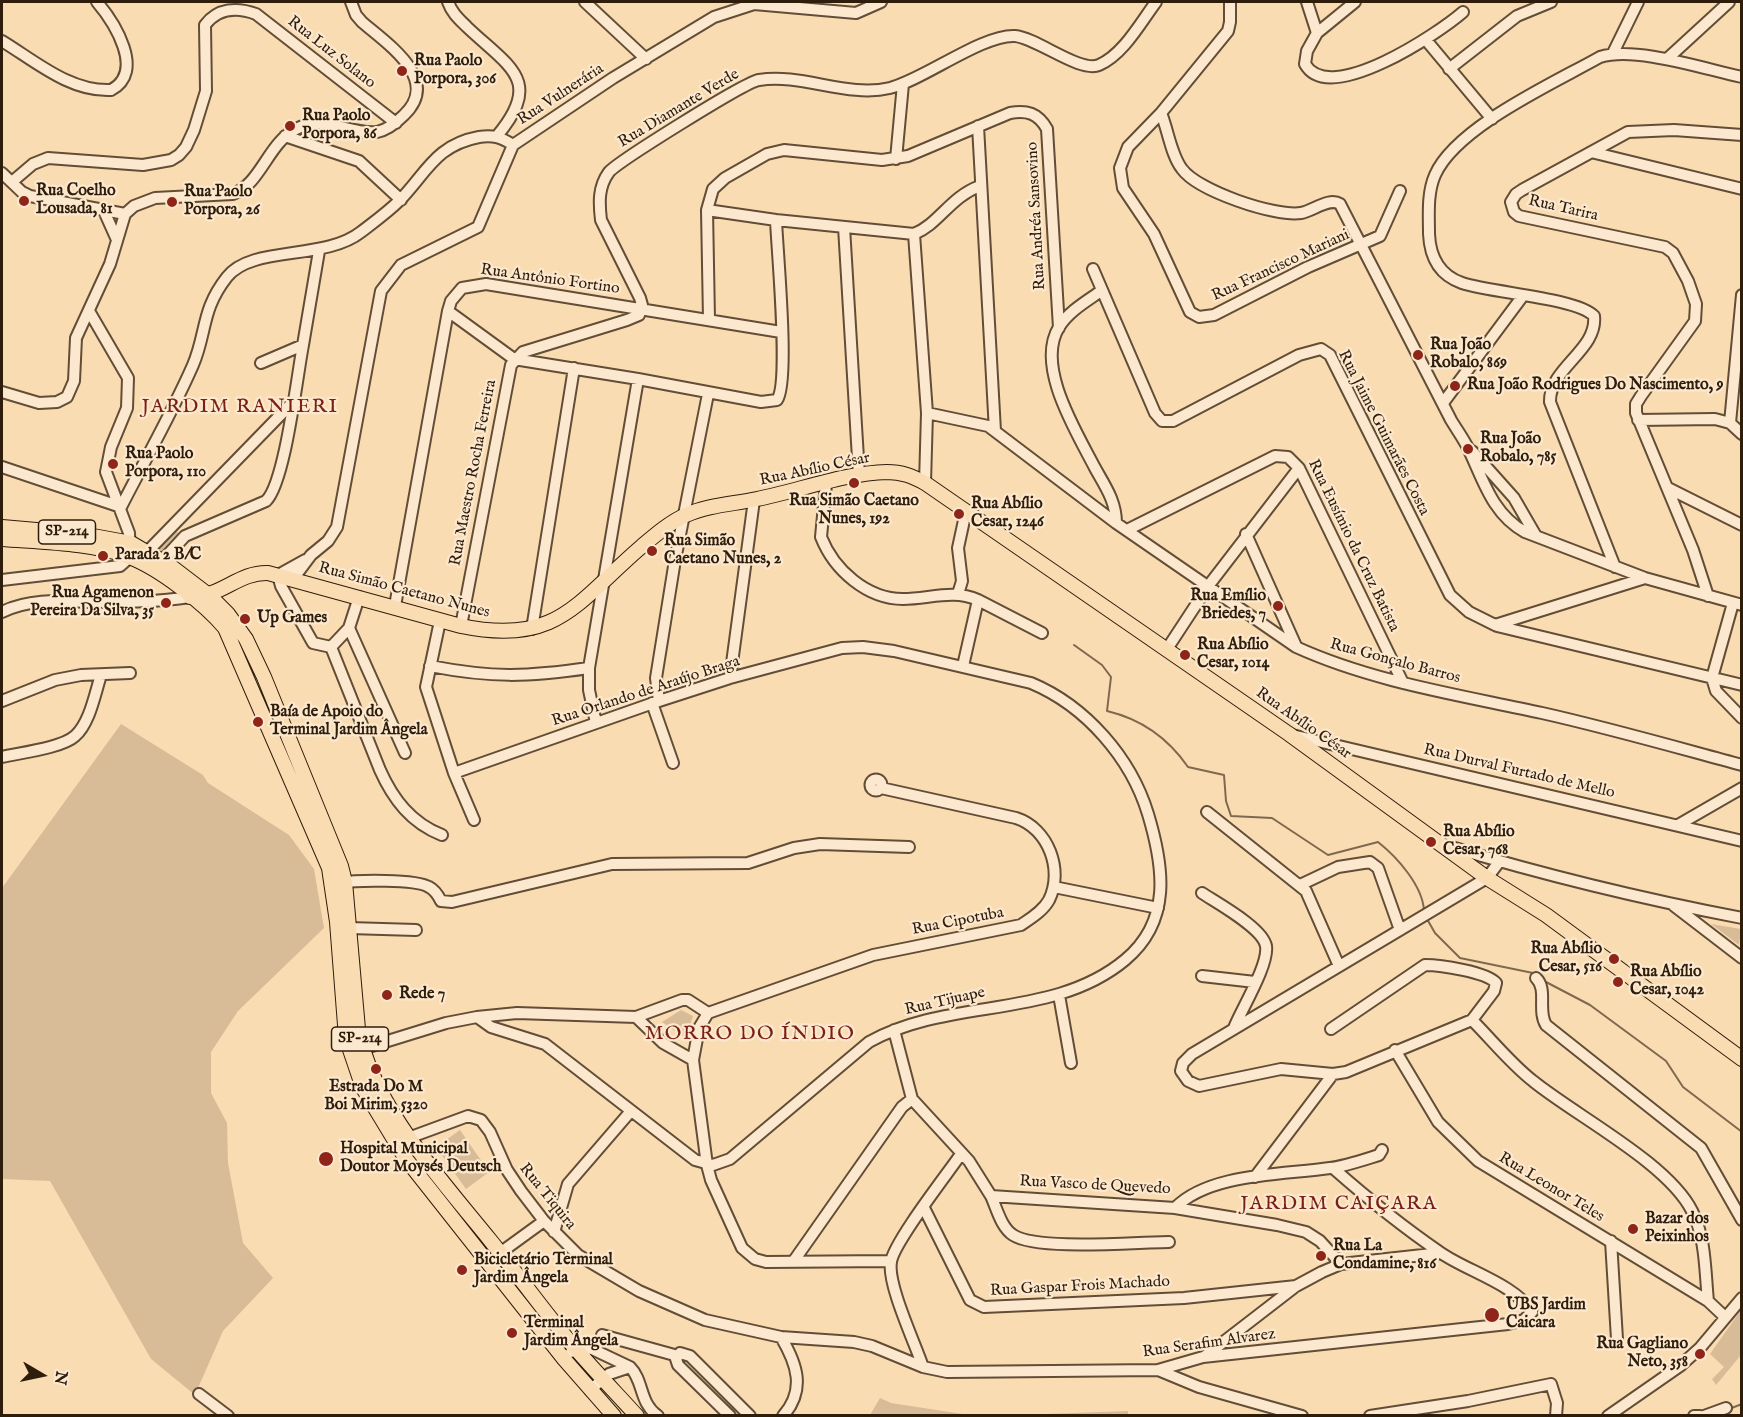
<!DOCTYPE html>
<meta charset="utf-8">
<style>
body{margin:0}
#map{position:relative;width:1743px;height:1417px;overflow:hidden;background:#fadcb3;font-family:"IM FELL English",serif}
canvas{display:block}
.frame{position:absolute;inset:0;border:3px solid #2f1d0c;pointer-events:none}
.north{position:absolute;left:12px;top:1345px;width:60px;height:60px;-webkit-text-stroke:4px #fce8ce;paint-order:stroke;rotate:99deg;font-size:16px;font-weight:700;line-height:24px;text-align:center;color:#2f1d0c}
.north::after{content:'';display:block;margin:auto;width:21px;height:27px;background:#2f1d0c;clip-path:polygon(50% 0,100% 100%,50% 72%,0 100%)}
</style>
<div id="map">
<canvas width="1743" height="1417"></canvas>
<div class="frame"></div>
<div class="north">N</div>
</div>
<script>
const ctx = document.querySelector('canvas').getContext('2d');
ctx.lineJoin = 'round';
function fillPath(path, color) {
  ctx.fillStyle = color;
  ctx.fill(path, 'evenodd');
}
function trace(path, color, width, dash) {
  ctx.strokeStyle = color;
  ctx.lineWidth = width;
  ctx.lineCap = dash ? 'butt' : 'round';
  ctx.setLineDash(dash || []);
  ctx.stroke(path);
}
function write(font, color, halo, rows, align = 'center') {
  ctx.font = font + ' "IM FELL English",serif';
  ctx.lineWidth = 4.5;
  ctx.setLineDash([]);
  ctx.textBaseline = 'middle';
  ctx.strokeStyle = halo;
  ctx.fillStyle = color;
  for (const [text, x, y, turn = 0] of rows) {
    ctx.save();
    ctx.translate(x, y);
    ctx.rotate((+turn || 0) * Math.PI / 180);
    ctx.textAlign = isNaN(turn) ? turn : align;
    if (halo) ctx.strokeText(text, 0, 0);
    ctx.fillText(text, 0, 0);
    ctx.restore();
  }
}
fillPath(new Path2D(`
 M172,526L181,536L162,556L153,549Z
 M121,724L203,775L208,783L289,835L314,869L324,928L238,1011L211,1052V1093L227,1123L228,1163L243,1243L273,1278L223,1331L195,1395L151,1359L50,1181L2,1179V888Z
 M1711,924L1741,929L1739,945Z
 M681,1010L693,1016L686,1038L662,1022Z
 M460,1130L489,1172L466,1189L436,1147Z
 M1741,1310V1355L1716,1385L1712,1379L1724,1367L1710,1354Z
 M880,1398L891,1403L969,1415H870Z
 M1128,1411V1416L1019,1415Z`), '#d7bc97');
trace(new Path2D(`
 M1074,645L1102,665L1111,677L1107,711C1141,719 1168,738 1188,767L1224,775L1226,801L1231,816L1272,818L1328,855L1378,842C1397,857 1423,886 1424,911
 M1427,919L1435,933L1460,958L1533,973
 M1546,982L1590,1005L1666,1061L1683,1087L1742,1132
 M1729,1409L1742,1404`), '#7f694e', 2);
const minor = new Path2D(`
 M448,2C452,13 459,19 467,27C509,67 544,80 497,136
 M585,2L646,59
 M1230,2V22L1228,31L1161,113L1128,147L1120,168L1123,188L1154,234L1190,312L1199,317L1214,315L1308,267L1380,236L1400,191
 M1307,2L1317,33L1307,51L1305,64C1329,107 1439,33 1463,12
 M1317,33L1355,2
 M1426,40L1492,119
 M2,41C35,61 70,92 111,90C146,72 114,22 97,2
 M1613,53L1638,2
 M1667,59L1729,2
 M1449,69L1517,16L1551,2
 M1161,113C1168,130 1171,155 1182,169C1198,191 1275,217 1301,213C1313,211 1329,197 1340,204L1451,420C1457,430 1463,438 1468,448C1483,479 1492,514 1525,532L1645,578L1742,605
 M978,126L995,431
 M285,136L359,161L401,200
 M1591,152L1742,189
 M896,159L903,84
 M2,173L22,192L30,196L125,214
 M13,181L33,164L48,158L143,165L171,160L179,155L186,147L194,130L206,91L205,25C218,8 237,7 256,14L396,123
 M707,210L776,220L914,234C939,224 950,197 980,186
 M104,211L117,240
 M844,227L859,475
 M914,234L927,413L925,483
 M1093,269L1155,413L1162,421H1173L1299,355L1321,349L1330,355L1450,595L1469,612L1495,625L1645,578
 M1101,291C1087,301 1069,311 1059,327C1035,366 1076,431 1095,468C1105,486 1116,501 1116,523
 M448,311L514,359L638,379L761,402L777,400C790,383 777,249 776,220
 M709,319L707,210L713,189L725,178L767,154L784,150L882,160L908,156L1010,113C1027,110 1038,113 1047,129L1059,328
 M261,363L303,345L319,251
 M2,392L39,403L57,402L67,397L74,381L76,338L110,264L125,214L134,206L155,198L233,194C261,184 268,143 296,129C324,114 349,135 377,132C387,130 397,122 404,115C442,79 386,43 362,22L356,15L351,2
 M1443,403L1522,297
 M927,413L988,426L1116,523L1296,647C1373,682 1460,695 1542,713C1609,728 1675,747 1742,765
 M1638,420L1715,419L1730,423L1742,434
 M1730,423L1742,295
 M1472,451L1514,498L1536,536
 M2,467L121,507
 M826,484L821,537C834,570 867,599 903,599C929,599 953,589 978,600L963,666
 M1668,488L1742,525
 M121,507C145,460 172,413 193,365C207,332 201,310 227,277C252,245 324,261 361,232C374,222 388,212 400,200C427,172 436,145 479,137C493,135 501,137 513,145
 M1127,530L1275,456L1288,457L1299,468L1403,683
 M1246,534L1296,646
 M148,551L292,403
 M305,560L278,575L281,586L313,643L331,647
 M162,561L185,536L266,501C285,483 297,376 303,345
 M1615,567L1550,402C1549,368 1598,350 1594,316C1577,298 1492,293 1462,283C1439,275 1430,257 1429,234C1429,215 1427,193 1435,175C1456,127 1554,83 1600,57C1636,46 1704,69 1742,77
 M293,579L311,555L328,541L337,527L381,291L401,265L478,227L513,145L613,78L714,17L754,4L856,13L881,2
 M2,580L120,566L130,557L129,533L106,472L111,447L127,408L128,378L89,311
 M958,594L962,581L958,548L966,511
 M1708,596L1693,550L1636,413V404L1641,396L1695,321L1696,304L1688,281L1673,253L1665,247L1519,216L1514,212L1511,202L1516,194L1522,190L1628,132L1674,130L1742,135
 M359,597L349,628L405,753
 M978,600L1042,633
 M1733,603L1712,678L1716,691L1742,718
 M395,606L448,311L451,301L462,288L486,284L781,332
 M2,612C30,598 62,601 93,602C126,602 158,602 190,597
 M440,621L426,687L454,773L474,820
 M461,626L511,365L523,352L627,320L639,315L642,305L640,298L601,220C599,203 598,187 609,172C619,161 745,82 759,80C802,73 847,98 890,88C923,80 983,34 1015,36C1037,38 1080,73 1099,65C1123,55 1141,22 1156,2
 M1497,626L1742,685
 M349,628L331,647L380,770C393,799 411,823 442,835
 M532,629L574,368
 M1167,649L1209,585L1299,468
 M430,666C492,678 527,677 589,668
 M730,678L754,500
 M2,701L55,680L81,675L130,673
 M659,701L656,678L675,560L708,394
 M652,703L673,763
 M596,723L589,690V668L638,379
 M1292,735L1742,841
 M2,757C19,753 62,748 75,736C90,723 95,693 101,675
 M870.5 785a5.5 5.5 0 1 1 11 0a5.5 5.5 0 1 1-11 0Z
 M881,788L1016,818C1048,828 1064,870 1049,900C1043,911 1031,918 1021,925L873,955L708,1013L699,1028L693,1060L707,1165L711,1180L742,1248L755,1259L766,1262L891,1261
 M1207,812L1306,891L1339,966
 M1678,825L1742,788
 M1448,846C1544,875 1643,899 1742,918
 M340,883C356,880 416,879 429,887C435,890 438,895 441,901L452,902L612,864L748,863L794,848L820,844L909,847
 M1300,885L1338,867L1370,862L1378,868L1400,930
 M1054,887L1158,908
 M1202,893C1217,903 1263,928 1266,946C1269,965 1241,1010 1234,1028
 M1673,905L1742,958
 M349,928L416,930
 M1202,976L1255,982
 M1536,978C1548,989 1537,1011 1546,1025L1701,1148L1742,1220
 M1059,995L1071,1063
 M477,1017L517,1013L636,1017L663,1043L693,1060
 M636,1017L682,1000H688L708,1013
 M1472,1020C1492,1040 1511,1064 1533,1081C1576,1116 1668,1163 1692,1211C1706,1238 1705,1272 1708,1301
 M1331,1029L1425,965C1440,965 1487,972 1496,983L1494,991L1472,1020L1346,1072L1333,1074L1281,1069L1199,1086L1188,1081L1181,1071L1183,1063L1192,1054L1487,878L1499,862
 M894,1030L912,1099L969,1161L991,1196L1175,1208L1277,1225L1306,1232L1320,1241L1341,1264
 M362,1049L446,1023L477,1017L491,1027L545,1044L695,1160L713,1165L730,1159L869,1042C949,997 1053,1020 1125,960C1172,921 1164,867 1148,814C1131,758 1086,706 1031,683L894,651L863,647L842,648L730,678L659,701L454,773
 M1395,1050L1438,1122L1478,1161L1708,1301L1725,1317
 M411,1137L468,1116L481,1120L490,1132L507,1170L521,1191L544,1221L578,1255L639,1291L705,1320L781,1337L854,1342L872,1346L923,1367L947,1372L1158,1370L1203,1357L1508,1324L1524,1320L1532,1312C1516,1285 1467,1271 1441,1253C1403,1227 1367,1198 1333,1168
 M1255,1177L1333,1074
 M991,1196C997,1209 1001,1227 1013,1235C1038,1251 1136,1242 1169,1242
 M924,1208L970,1300L984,1307L1184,1298L1296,1286
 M1175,1208C1209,1173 1283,1175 1330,1168C1346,1166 1363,1160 1379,1155L1382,1150
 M554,1232L568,1184L631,1111
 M1611,1241L1617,1339
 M500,1253L544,1221
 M793,1262L902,1107L912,1099
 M602,1335L678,1356
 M781,1337C797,1364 806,1390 783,1416
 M571,1352L575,1348L592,1349L630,1367C644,1381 639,1403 658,1416
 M1204,1357L1296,1286L1322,1272L1341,1264L1441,1253
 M923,1367C915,1343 887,1284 891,1262C893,1243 948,1173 961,1154
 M1158,1370L1199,1387L1302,1416
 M590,1390L609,1374L630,1367
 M199,1394L228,1416
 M730,1416L678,1365L676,1359L680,1353L690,1356L750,1416
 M1370,1416L1468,1401L1551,1384L1557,1403L1556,1416
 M1608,1416L1680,1366L1700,1348L1742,1298
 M1694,1416H1700
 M1704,1416L1726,1408`);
const major = new Path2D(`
 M2,527L82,534L131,543L172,567L210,596L228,614L246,639L264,677L341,866L345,882L358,1029C373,1107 441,1179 490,1240C519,1276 545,1313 575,1348C595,1371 616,1393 637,1416
 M2,539C38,542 96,543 129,557C159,568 205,604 225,628L329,868L337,922L346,1038L363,1088L406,1159L564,1359L614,1416
 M190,597C222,597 238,572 268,573L461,626C557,646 576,603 641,547C654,536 670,522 686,515C708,505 734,504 757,499C798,491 845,473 887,472C902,472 912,476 925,483L1289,734L1487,878L1546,915L1742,1059`);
trace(minor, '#624d36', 14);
trace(major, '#2f1d0c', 16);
trace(minor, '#fce8ce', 10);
trace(major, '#fadcb3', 14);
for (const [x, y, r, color] of [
 [402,71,6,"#8f2418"],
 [290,126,6,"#8f2418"],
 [24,201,6,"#8f2418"],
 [172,202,6,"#8f2418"],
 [1418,355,6,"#8f2418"],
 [1455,386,6,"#8f2418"],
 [1468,449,6,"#8f2418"],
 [113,464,6,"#8f2418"],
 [854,483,6,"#8f2418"],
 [959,514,6,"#8f2418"],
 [652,551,6,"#8f2418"],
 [103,556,6,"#8f2418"],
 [166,603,6,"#8f2418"],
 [1278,606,6,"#8f2418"],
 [245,619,6,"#8f2418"],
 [1185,655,6,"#8f2418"],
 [258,722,6,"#8f2418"],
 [1431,842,6,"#8f2418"],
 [1614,959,6,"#8f2418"],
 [1618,982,6,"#8f2418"],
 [387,995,6,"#8f2418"],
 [376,1069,6,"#8f2418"],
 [326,1159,8,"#8f2418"],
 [1633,1229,6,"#8f2418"],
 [1321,1256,6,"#8f2418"],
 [462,1270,6,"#8f2418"],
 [1492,1315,8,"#8f2418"],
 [512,1333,6,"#8f2418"],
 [1700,1354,6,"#8f2418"]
]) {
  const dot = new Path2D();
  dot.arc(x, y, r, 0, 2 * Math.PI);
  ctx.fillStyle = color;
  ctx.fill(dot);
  trace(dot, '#fce8ce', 2);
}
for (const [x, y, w] of [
 [67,532,57],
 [360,1039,57]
]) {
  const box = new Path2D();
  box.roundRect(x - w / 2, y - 12, w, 24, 4.5);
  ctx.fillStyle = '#fce8ce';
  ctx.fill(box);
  trace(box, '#2f1d0c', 1.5);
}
write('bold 15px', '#2f1d0c', null, [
 ["SP-214",67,532],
 ["SP-214",360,1039]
]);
write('16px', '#2f1d0c', '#fce8ce', [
 ["Rua Luz Solano",331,53,38],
 ["Rua Vulnerária",561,95,-33],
 ["Rua Diamante Verde",679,109,-31],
 ["Rua Tarira",1563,209,13],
 ["Rua Andréa Sansovino",1037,216,-93],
 ["Rua Francisco Mariani",1281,266,-25],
 ["Rua Antônio Fortino",550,280,8],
 ["Rua Jaime Guimarães Costa",1383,433,63],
 ["Rua Abílio César",815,470,-12],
 ["Rua Maestro Rocha Ferreira",474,473,-79],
 ["Rua Eusímio da Cruz Batista",1353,546,64],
 ["Rua Simão Caetano Nunes",404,591,15],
 ["Rua Gonçalo Barros",1395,662,15],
 ["Rua Orlando de Araújo Braga",646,692,-18],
 ["Rua Abílio César",1303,724,35],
 ["Rua Durval Furtado de Mello",1519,772,13],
 ["Rua Cipotuba",958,922,-11],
 ["Rua Tijuape",945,1002,-13],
 ["Rua Vasco de Quevedo",1095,1186,3],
 ["Rua Leonor Teles",1551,1188,31],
 ["Rua Tiquira",547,1197,51],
 ["Rua Gaspar Frois Machado",1080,1287,-3],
 ["Rua Serafim Alvarez",1209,1344,-8]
]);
write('bold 16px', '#2f1d0c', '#fce8ce', [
 ["Rua Paolo",414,62],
 ["Porpora, 306",414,80],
 ["Rua Paolo",302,117],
 ["Porpora, 86",302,135],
 ["Rua Coelho",36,192],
 ["Lousada, 81",36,210],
 ["Rua Paolo",184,193],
 ["Porpora, 26",184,211],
 ["Rua João",1430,346],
 ["Robalo, 869",1430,364],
 ["Rua João Rodrigues Do Nascimento, 9",1467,386],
 ["Rua João",1480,440],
 ["Robalo, 785",1480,458],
 ["Rua Paolo",125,455],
 ["Porpora, 110",125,473],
 ["Rua Simão Caetano",854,502,"center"],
 ["Nunes, 192",854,520,"center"],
 ["Rua Abílio",971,505],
 ["Cesar, 1246",971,523],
 ["Rua Simão",664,542],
 ["Caetano Nunes, 2",664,560],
 ["Parada 2 B/C",115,556],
 ["Rua Agamenon",154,594,"right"],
 ["Pereira Da Silva, 35",154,612,"right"],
 ["Rua Emílio",1266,597,"right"],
 ["Briedes, 7",1266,615,"right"],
 ["Up Games",257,619],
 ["Rua Abílio",1197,646],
 ["Cesar, 1014",1197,664],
 ["Baía de Apoio do",270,713],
 ["Terminal Jardim Ângela",270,731],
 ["Rua Abílio",1443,833],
 ["Cesar, 768",1443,851],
 ["Rua Abílio",1602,950,"right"],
 ["Cesar, 516",1602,968,"right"],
 ["Rua Abílio",1630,973],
 ["Cesar, 1042",1630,991],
 ["Rede 7",399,995],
 ["Estrada Do M",376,1088,"center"],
 ["Boi Mirim, 5320",376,1106,"center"],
 ["Hospital Municipal",340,1150],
 ["Doutor Moysés Deutsch",340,1168],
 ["Bazar dos",1645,1220],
 ["Peixinhos",1645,1238],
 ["Rua La",1333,1247],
 ["Condamine, 816",1333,1265],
 ["Bicicletário Terminal",474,1261],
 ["Jardim Ângela",474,1279],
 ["UBS Jardim",1506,1306],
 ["Caicara",1506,1324],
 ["Terminal",524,1324],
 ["Jardim Ângela",524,1342],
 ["Rua Gagliano",1688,1345,"right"],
 ["Neto, 358",1688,1363,"right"]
], 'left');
ctx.letterSpacing = '1.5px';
write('20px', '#7a1f14', '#fce8ce', [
 ["JARDIM RANIERI",240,408],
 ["MORRO DO ÍNDIO",750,1035],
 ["JARDIM CAIÇARA",1339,1205]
]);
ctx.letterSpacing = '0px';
</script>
